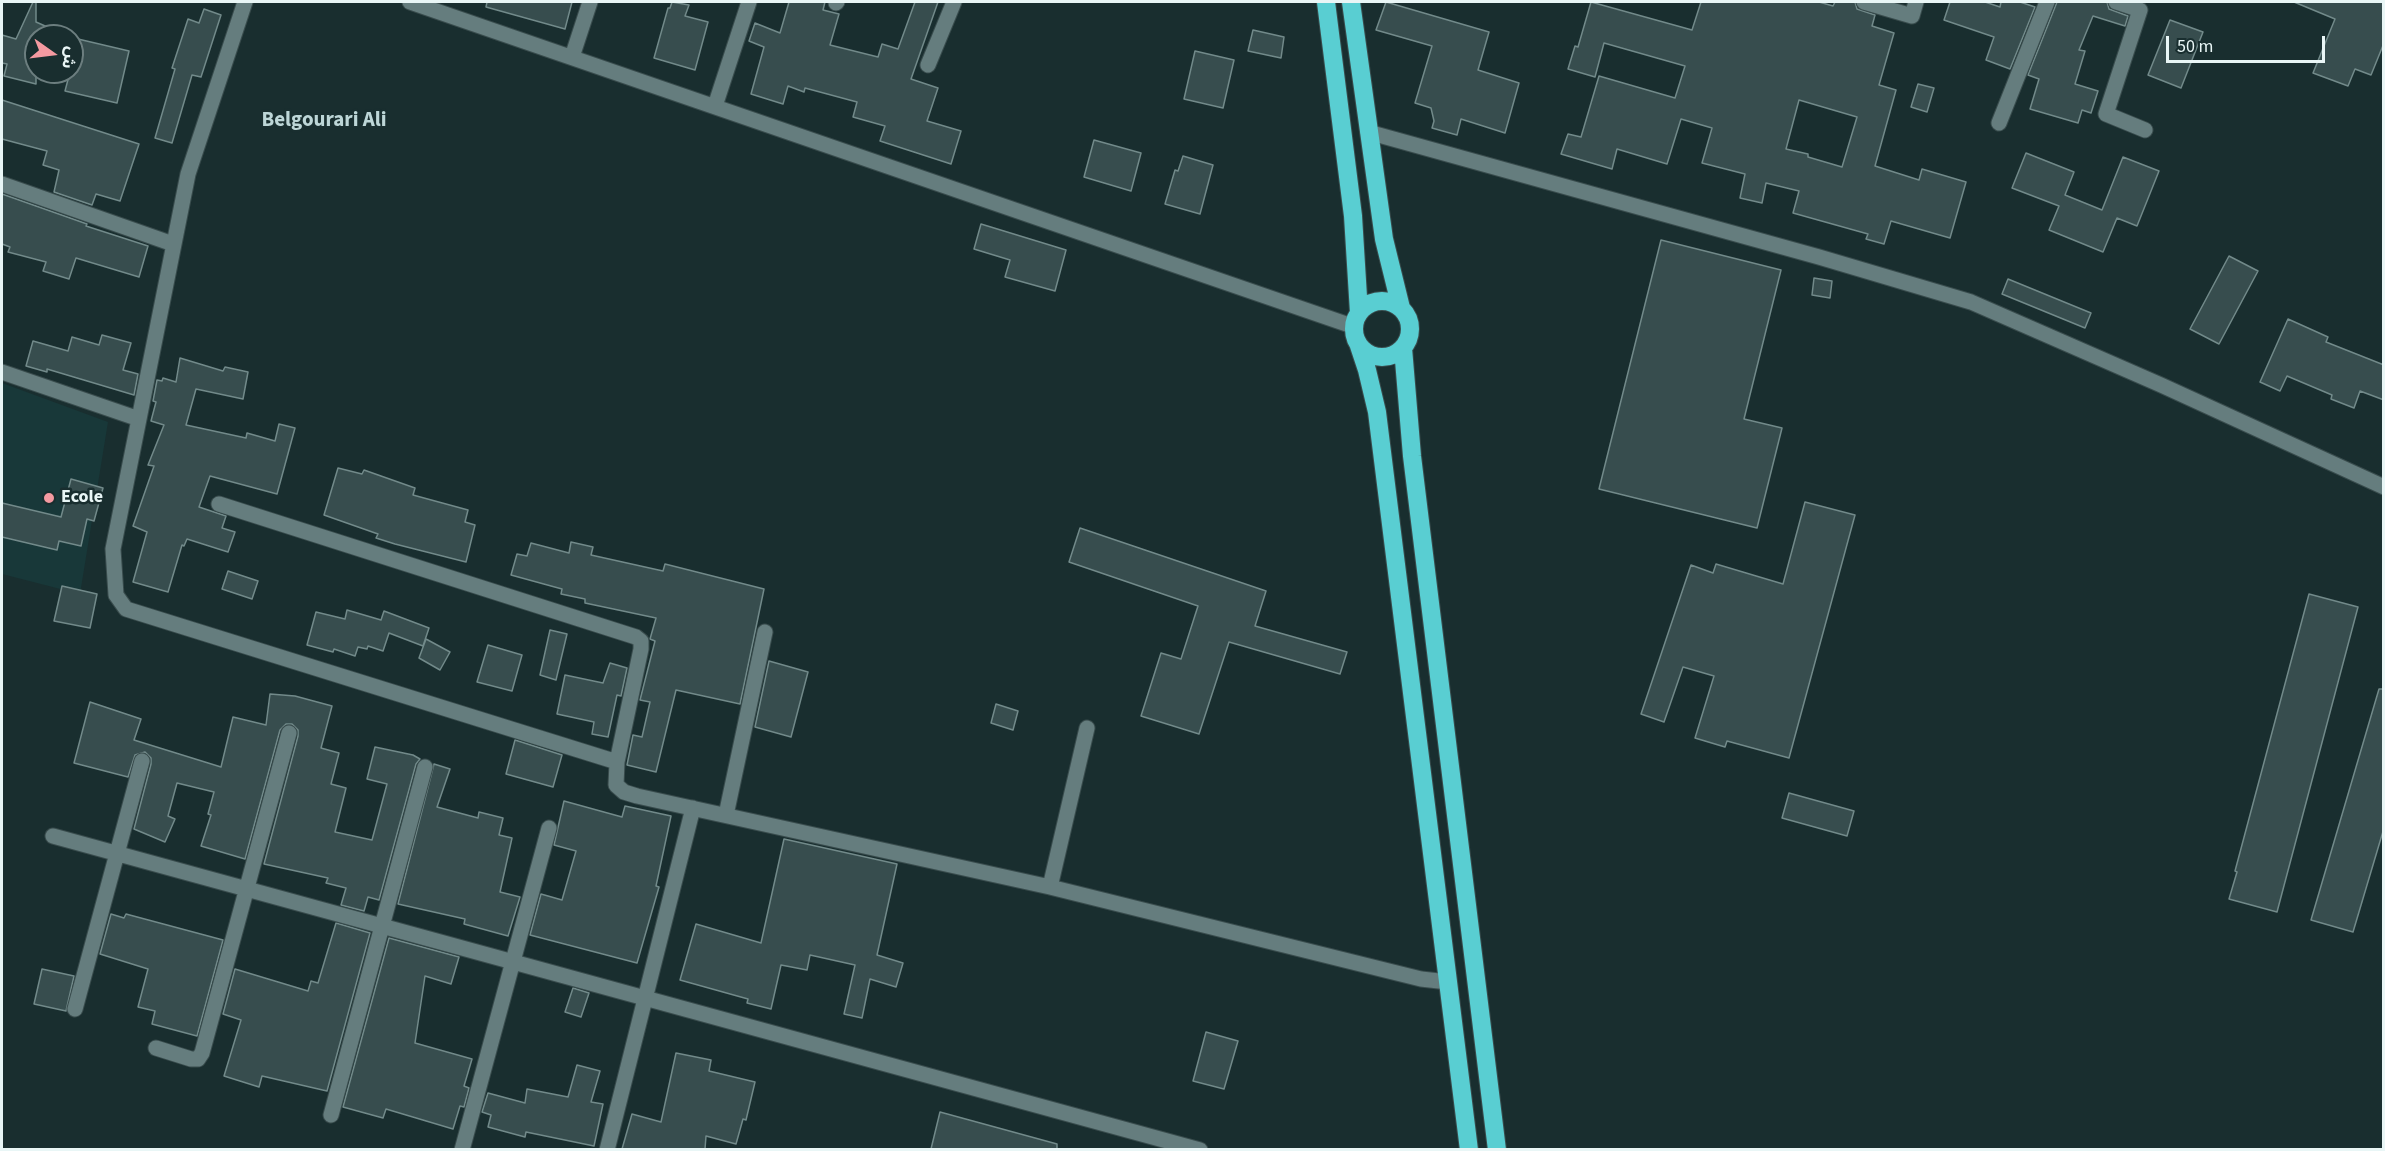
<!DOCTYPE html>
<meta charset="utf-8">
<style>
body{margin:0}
#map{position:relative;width:2385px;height:1151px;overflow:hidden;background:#192e2f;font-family:"Source Sans 3","Noto Sans Arabic",sans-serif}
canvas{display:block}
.frame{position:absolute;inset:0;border:3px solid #e9f6f6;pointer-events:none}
.north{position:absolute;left:24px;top:24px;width:60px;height:60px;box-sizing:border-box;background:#192e2f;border:2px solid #6c7e7f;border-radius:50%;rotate:104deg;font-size:16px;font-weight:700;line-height:24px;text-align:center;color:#e9f6f6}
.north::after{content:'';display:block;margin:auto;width:21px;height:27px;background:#f49aa1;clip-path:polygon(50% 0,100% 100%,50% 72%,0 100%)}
.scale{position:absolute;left:2166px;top:36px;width:159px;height:27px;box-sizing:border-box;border:3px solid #e9f6f6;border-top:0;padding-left:8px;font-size:18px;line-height:21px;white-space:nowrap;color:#e9f6f6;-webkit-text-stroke:4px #192e2f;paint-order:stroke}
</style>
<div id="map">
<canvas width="2385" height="1151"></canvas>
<div class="frame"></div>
<div class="north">ش</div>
<div class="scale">50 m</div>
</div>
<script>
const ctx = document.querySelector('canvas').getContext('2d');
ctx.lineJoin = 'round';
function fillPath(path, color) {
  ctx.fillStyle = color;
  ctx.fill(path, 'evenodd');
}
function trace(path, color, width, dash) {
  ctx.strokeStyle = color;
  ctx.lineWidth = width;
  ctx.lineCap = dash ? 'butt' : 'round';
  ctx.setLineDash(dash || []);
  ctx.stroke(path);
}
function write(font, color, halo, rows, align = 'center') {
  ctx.font = font + ' "Source Sans 3",sans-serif';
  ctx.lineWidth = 5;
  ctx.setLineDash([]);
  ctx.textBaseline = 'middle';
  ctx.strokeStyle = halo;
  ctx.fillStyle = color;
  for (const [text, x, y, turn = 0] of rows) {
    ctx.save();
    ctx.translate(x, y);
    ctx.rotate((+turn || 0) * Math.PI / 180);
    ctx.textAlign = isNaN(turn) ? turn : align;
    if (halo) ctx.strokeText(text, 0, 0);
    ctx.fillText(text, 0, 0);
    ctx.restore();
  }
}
fillPath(new Path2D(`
 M2,383L108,422L80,594L2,574Z`), '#183839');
const building = new Path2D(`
 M33,2H36V22L68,36H36V84L4,76L7,64L2,63V35L16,39Z
 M487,2H572L565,29L486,7Z
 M672,2L689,5L685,16L708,22L695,70L654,58L668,8H670Z
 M789,2H825L823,10L839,14L830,45L878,57L882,44L898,49L915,2H938L911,79L938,88L927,121L961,131L951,164L880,141L885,126L853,117L857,102L805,88L804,92L788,86L783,104L751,94L764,47L749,41L755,23L780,33Z
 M1386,2L1489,32L1478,70L1519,83L1505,133L1461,119L1457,135L1432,128L1434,121L1431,108L1415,103L1432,46L1376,30Z
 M1591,2L1692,30L1701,2H1819L1833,6L1835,2H1855L1857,9L1875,15L1872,26L1894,33L1879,85L1896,90L1875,166L1919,180L1922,169L1966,182L1950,238L1891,221L1884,244L1866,239L1868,234L1793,213L1799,191L1766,183L1762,203L1740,198L1745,174L1702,163L1712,128L1681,119L1667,164L1617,149L1612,169L1561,154L1568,134L1581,137L1599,76L1675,98L1685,66L1604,43L1595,77L1568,69L1575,46L1578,47ZM1799,100L1857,117L1842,167L1808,157V154L1786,149Z
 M1950,2H1985L2000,7L2001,2H2020L2035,7L2010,69L1986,60L1994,37L1944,20Z
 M2057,2H2107L2109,9L2128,16L2125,26L2093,16L2079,50L2085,51L2075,84L2098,91L2091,113L2082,110L2078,123L2030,109L2039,79L2028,75Z
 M2294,2H2384V43L2371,75L2355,69L2348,86L2313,73L2335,19Z
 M204,9L221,15L201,77L192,75L172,143L155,138L175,69L172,68L188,19L199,23Z
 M2170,20L2203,32L2181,88L2148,75Z
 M1253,30L1284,37L1281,58L1248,51Z
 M78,39L129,51L117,103L65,91L70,72H72Z
 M1195,51L1234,60L1223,108L1184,99Z
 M1918,84L1934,88L1927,112L1911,107Z
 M2,100L139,144L120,201L96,194L92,205L54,192L59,170L43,165L47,151L2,139Z
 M1094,140L1141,153L1131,191L1084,177Z
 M2026,153L2074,172L2065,195L2102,210L2123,157L2159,171L2137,226L2117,218L2103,252L2049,230L2059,206L2012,188Z
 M1183,156L1213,165L1200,214L1165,204L1175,170L1178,171Z
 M2,194L87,224L86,226L148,246L139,277L76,258L69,279L43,271L46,262L8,252L10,247L2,244Z
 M981,224L1066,250L1055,291L1005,277L1010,260L974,249Z
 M1661,240L1781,270L1744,419L1782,428L1757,528L1599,489Z
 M2229,256L2258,271L2219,344L2190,329Z
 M1814,278L1832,281L1830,298L1812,295Z
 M2008,279L2091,313L2085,328L2002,294Z
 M2288,319L2328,337L2326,342L2384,365V400L2360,391L2354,408L2331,399L2332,395L2287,376L2280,391L2260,382Z
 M102,335L131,343L123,370L138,374L134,395L47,369V372L26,366L33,341L68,351L72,337L99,345Z
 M180,358L223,371L225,367L248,372L243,399L196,389L186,425L246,438L247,433L275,441L279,424L295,428L277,494L210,476L199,507L226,516L222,528L235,532L228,552L187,539L184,546L182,545L168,592L133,582L147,532L133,526L154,466L148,465L164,425L151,421L156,402L153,401L157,380L162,381L163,378L176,382Z
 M338,468L362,474L364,470L415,488L413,495L468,510L465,522L475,525L466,562L395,544L376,538L378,534L324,515Z
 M71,479L103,488L94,521L87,519L81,546L59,541L57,550L2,537V503L61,517Z
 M1805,502L1855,515L1789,758L1727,741L1725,747L1695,738L1714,676L1683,667L1664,722L1641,714L1691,565L1713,573L1716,564L1783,584Z
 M1080,528L1266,591L1255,626L1347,652L1340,674L1229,642L1199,734L1141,716L1161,653L1181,659L1198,606L1069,562Z
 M571,542L593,547L591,555L663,571L665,564L764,589L740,704L676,690L656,772L627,765L633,735L642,737L650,702L640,700L655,641L650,639L656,618L585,603V599L561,594L562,589L511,575L517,554L527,556L531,543L569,553Z
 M228,571L258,581L252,599L222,589Z
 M62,586L97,594L90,628L54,621Z
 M2309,594L2358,607L2277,912L2229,899L2237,872L2235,871Z
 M347,610L381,620L384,611L429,628L423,646L389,633L383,651L368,646L367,649L358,647L355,656L334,649L333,652L307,645L316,612L345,619Z
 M550,630L567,634L556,680L540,675Z
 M426,639L450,652L440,670L419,658Z
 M488,645L522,655L512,691L477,682Z
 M769,661L808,672L791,737L755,727Z
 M610,663L627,668L621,696L617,695L608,737L592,734L594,722L557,714L565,675L603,683Z
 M2379,689H2384V828L2353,932L2311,920Z
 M270,694L295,696L332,706L321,748L339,753L331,784L346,788L335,832L372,840L387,784L367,779L375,747L413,755L420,759L416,764L379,900L368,897L364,911L341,905L346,888L326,883L328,878L264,864L298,736V730L292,724H286L280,730L245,859L201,846L211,815L208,814L214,792L177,783L168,816L175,819L165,842L134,829L151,764V758L145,752L135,755L128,777L74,763L90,702L141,719L134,740L221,767L233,717L266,725Z
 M996,704L1018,711L1013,730L991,723Z
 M515,740L562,755L553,787L506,774Z
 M434,764L450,769L437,807L478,818L479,812L503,818L499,835L512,838L500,892L520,897L508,936L464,924L465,919L398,904Z
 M1789,793L1854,811L1847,836L1782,818Z
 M564,801L622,817L625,806L671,816L656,886L659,887L637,963L530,935L541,894L562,900L576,851L554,845Z
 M784,839L897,864L877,955L903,963L896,987L870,979L862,1018L844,1014L855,965L810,955L807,970L781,965L771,1009L747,1003L748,999L680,980L696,924L761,943Z
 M111,914L124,918L126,914L223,940L197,1036L152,1024L155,1011L138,1007L148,969L100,954Z
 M336,923L370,933L327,1091L262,1076L259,1087L224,1076L241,1020L223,1014L235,969L308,991L311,981L318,983Z
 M389,938L459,957L451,984L425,976L415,1043L472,1059L464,1086L469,1088L464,1107L460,1106L453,1129L386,1109L383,1118L343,1107Z
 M42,969L74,976L66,1011L34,1004Z
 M573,988L589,993L581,1017L565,1012Z
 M1206,1032L1238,1041L1224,1089L1193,1081Z
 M676,1053L711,1060L709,1071L755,1082L746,1120L743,1119L736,1144L706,1136L705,1149H622L632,1114L661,1122Z
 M577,1065L600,1071L591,1102L603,1104L594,1146L526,1132L525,1137L488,1127L491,1115L482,1112L488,1093L525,1103L527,1089L568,1097Z
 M940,1112L1057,1144V1149H931Z`);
fillPath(building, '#374d4e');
trace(building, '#728a8a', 1.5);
const minor = new Path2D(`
 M245,2L188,174L113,549L116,595L126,609L617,762L616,785L624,792L637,796L1050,887L1421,979L1448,982
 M410,2L1355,327
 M1864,2L1912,16L1916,2
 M2116,2L2140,10L2106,114L2145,130
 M836,3L837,2
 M572,57L590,2
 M928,65L954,2
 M715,106L749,2
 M1999,123L2047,2
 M1368,132L1819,257L1971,302L2161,385L2384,487
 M2,184L173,244
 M2,372L139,419
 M219,504L636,637L641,641V649L617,762
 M726,815L765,632
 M53,836L1200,1150
 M1050,887L1087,728
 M75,1009L142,761
 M156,1048L191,1059H198L202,1053L289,733
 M331,1115L425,767
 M462,1150L549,828
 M607,1150L693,808`);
const highway = new Path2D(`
 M1326,2L1353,216L1359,313
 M1351,2L1384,239L1401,308
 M1354 329a28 28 0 1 1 56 0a28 28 0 1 1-56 0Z
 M1358,343L1367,370L1377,412L1469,1150
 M1403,348L1412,456L1497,1150`);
trace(minor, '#394c4d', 17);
trace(highway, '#394c4d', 20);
trace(minor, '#657d7e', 15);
trace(highway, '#59ced2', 18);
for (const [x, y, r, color] of [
 [49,498,6,"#f49aa1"]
]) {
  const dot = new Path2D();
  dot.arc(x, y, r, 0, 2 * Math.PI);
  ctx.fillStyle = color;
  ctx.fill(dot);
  trace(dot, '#192e2f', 2);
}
write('bold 18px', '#e9f6f6', '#192e2f', [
 ["Ecole",61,498]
], 'left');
write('bold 21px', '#bdd6d7', '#192e2f', [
 ["Belgourari Ali",324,121]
]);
</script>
